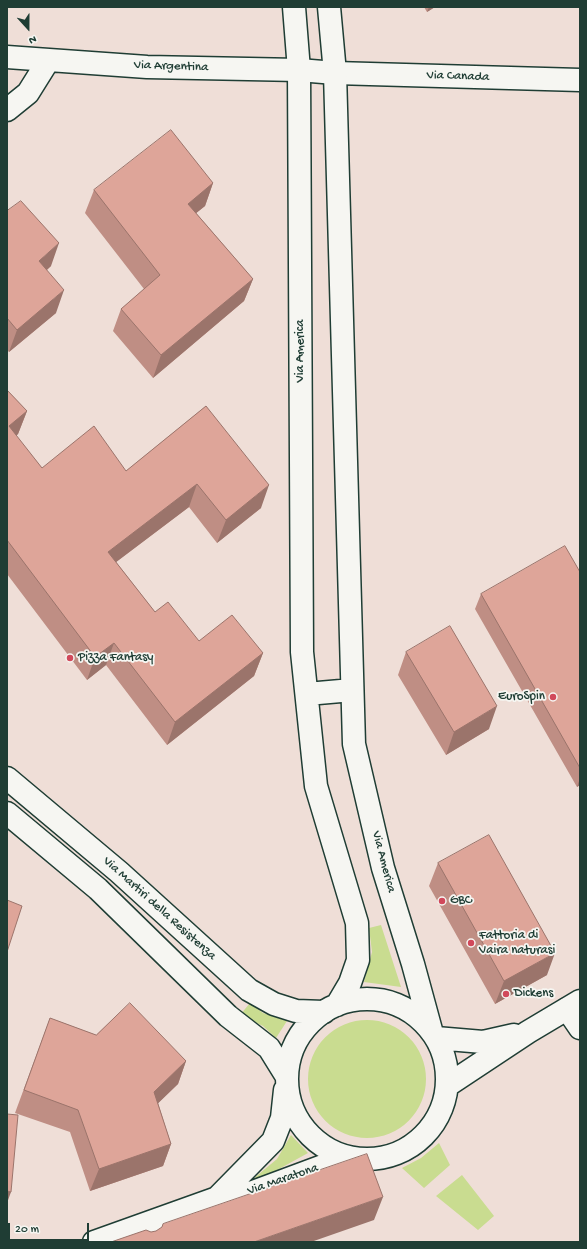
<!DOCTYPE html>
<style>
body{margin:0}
#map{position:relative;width:587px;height:1249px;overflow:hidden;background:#efded7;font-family:"Gochi Hand",sans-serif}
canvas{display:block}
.frame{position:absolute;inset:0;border:8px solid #1f3d34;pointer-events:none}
.north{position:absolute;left:8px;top:8px;width:40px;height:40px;-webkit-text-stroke:3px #f6f6f2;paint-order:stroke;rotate:159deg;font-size:11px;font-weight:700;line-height:16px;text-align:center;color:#1f3d34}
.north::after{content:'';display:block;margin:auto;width:14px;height:18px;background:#1f3d34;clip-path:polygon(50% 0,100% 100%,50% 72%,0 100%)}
.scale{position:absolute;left:8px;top:1223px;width:81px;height:18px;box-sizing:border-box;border:2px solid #1f3d34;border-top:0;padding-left:5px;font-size:12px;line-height:14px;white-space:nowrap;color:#1f3d34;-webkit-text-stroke:3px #f6f6f2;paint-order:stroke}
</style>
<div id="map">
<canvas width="587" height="1249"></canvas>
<div class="frame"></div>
<div class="north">N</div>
<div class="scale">20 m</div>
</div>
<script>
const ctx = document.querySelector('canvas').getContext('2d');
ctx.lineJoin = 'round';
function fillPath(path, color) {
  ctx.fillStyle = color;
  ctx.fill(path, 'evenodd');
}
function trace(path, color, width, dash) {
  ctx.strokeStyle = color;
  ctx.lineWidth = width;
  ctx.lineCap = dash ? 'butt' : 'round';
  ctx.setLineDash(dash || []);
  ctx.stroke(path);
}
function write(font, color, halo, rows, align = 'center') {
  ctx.font = font + ' "Gochi Hand",sans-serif';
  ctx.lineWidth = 3.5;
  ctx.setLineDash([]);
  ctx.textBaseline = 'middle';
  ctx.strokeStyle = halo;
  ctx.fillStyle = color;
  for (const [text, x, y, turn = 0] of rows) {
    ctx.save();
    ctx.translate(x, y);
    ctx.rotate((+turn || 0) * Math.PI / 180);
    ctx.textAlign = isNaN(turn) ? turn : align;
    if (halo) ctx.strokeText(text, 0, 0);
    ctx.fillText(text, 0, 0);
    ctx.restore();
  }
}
fillPath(new Path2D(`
 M381,925L401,987L364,982L372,952L369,928Z
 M250,1003L263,1013L287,1021L276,1038L263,1026L240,1015Z
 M308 1079a59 59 0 1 1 118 0a59 59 0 1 1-118 0Z
 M291,1135L308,1153L241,1190L238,1188L253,1179L277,1159Z
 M439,1143L450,1165L424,1188L402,1168L421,1158Z
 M462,1175L494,1216L478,1230L436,1196Z`), '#c9dc90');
const street = new Path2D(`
 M7,57L147,67L299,70L335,73L580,80
 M7,110L28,93L48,61
 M567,1009L580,1028`);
const secondary = new Path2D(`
 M294,7L299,70L302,652L316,786L357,923L358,960L350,983L337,1005
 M329,7L335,73L354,744L383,868L413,964L431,1030
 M307,694L352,690
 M7,778L119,872L249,990L274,1004L296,1011L324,1012
 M7,813L98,889L228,1016L269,1048L287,1077
 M287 1079a80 80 0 1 1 160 0a80 80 0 1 1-160 0Z
 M436,1038L483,1042L514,1035
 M448,1085L528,1032L580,1001
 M217,1198L273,1141L282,1118L285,1090
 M94,1242L217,1198L253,1192L347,1157`);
trace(street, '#1f3d34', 25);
trace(secondary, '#1f3d34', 25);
trace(street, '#f6f6f2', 22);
trace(secondary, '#f6f6f2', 22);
fillPath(new Path2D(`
 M424,7H435L427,12Z
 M213,183L205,206L196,213L253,279L244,301L153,378L113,331L121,309L144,289L85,213L94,190Z
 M7,211L51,266L47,270L56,313L9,352L7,350Z
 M7,390L27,411L18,434L16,436L42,468L126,471L206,406L261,508L217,543L189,507L116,562L155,612L199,641L263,653L254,676L167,745L106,665L87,680L7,574Z
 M580,572V785L577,787L475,609L481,594Z
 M406,652L489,729L446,755L398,675Z
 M438,863L547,975L495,1004L429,886Z
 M50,1018L96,1035L186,1061L178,1084L158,1103L171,1144L163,1166L90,1191L70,1132L15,1113Z`), '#bf8e84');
fillPath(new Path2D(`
 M429,7H435L427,12Z
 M213,183L205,206L179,227L188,204Z
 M59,243L51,266L31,284L39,261Z
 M253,279L244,301L153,378L161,355Z
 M64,290L56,313L9,352L17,330Z
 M27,411L18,434L7,443L9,426Z
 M197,484L189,507L99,575L108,552Z
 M269,485L261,508L217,543L226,520Z
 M114,643L106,665L87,680L95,657Z
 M263,653L254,676L167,745L175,722Z
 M497,706L489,729L446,755L454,732Z
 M580,778V785L577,787Z
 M555,953L547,975L495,1004L504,981Z
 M186,1061L178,1084L146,1115L154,1092Z
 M171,1144L163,1166L90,1191L99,1169Z
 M7,1191L11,1192L7,1203Z
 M383,1197L374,1220L311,1242H254Z`), '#9b746b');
const building = new Path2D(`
 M171,130L213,183L188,204L253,279L161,355L121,309L160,275L94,190Z
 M21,201L59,243L39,261L64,290L17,330L7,318V211Z
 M7,390L27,411L9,426L42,468L94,426L126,471L206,406L269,485L226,520L197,484L108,552L155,612L168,602L199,641L232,615L263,653L175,722L114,643L95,657L7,540Z
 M565,546L580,572V768L481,594Z
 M450,626L497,706L454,732L406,652Z
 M489,835L555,953L504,981L438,863Z
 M7,900L22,906L7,952Z
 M130,1003L186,1061L154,1092L171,1144L99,1169L78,1110L24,1090L50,1018L96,1035Z
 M7,1114L18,1115L11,1192L7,1191Z
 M367,1154L383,1197L254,1242H111L146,1230L151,1232L156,1231L162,1227L163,1224Z`);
fillPath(building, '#dea599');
trace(building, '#9b746b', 1);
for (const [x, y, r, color] of [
 [70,658,4,"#d1495b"],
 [553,697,4,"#d1495b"],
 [442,901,4,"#d1495b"],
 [471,943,4,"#d1495b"],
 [506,994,4,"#d1495b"]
]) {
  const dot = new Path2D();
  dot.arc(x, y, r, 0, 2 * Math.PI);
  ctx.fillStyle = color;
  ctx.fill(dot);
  trace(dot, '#f6f6f2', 1.5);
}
write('13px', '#1f3d34', '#f6f6f2', [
 ["Via Argentina",171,67,2],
 ["Via Canada",458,77,2],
 ["Via America",301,351,-90],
 ["Via America",383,862,75],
 ["Via Martiri della Resistenza",159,909,42],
 ["Via Maratona",283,1180,-19]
]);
write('13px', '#1f3d34', '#f6f6f2', [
 ["Pizza Fantasy",78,658],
 ["EuroSpin",545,697,"right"],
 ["GBC",450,901],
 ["Fattoria di",479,936],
 ["Vaira naturasi",479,951],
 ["Dickens",514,994]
], 'left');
</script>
